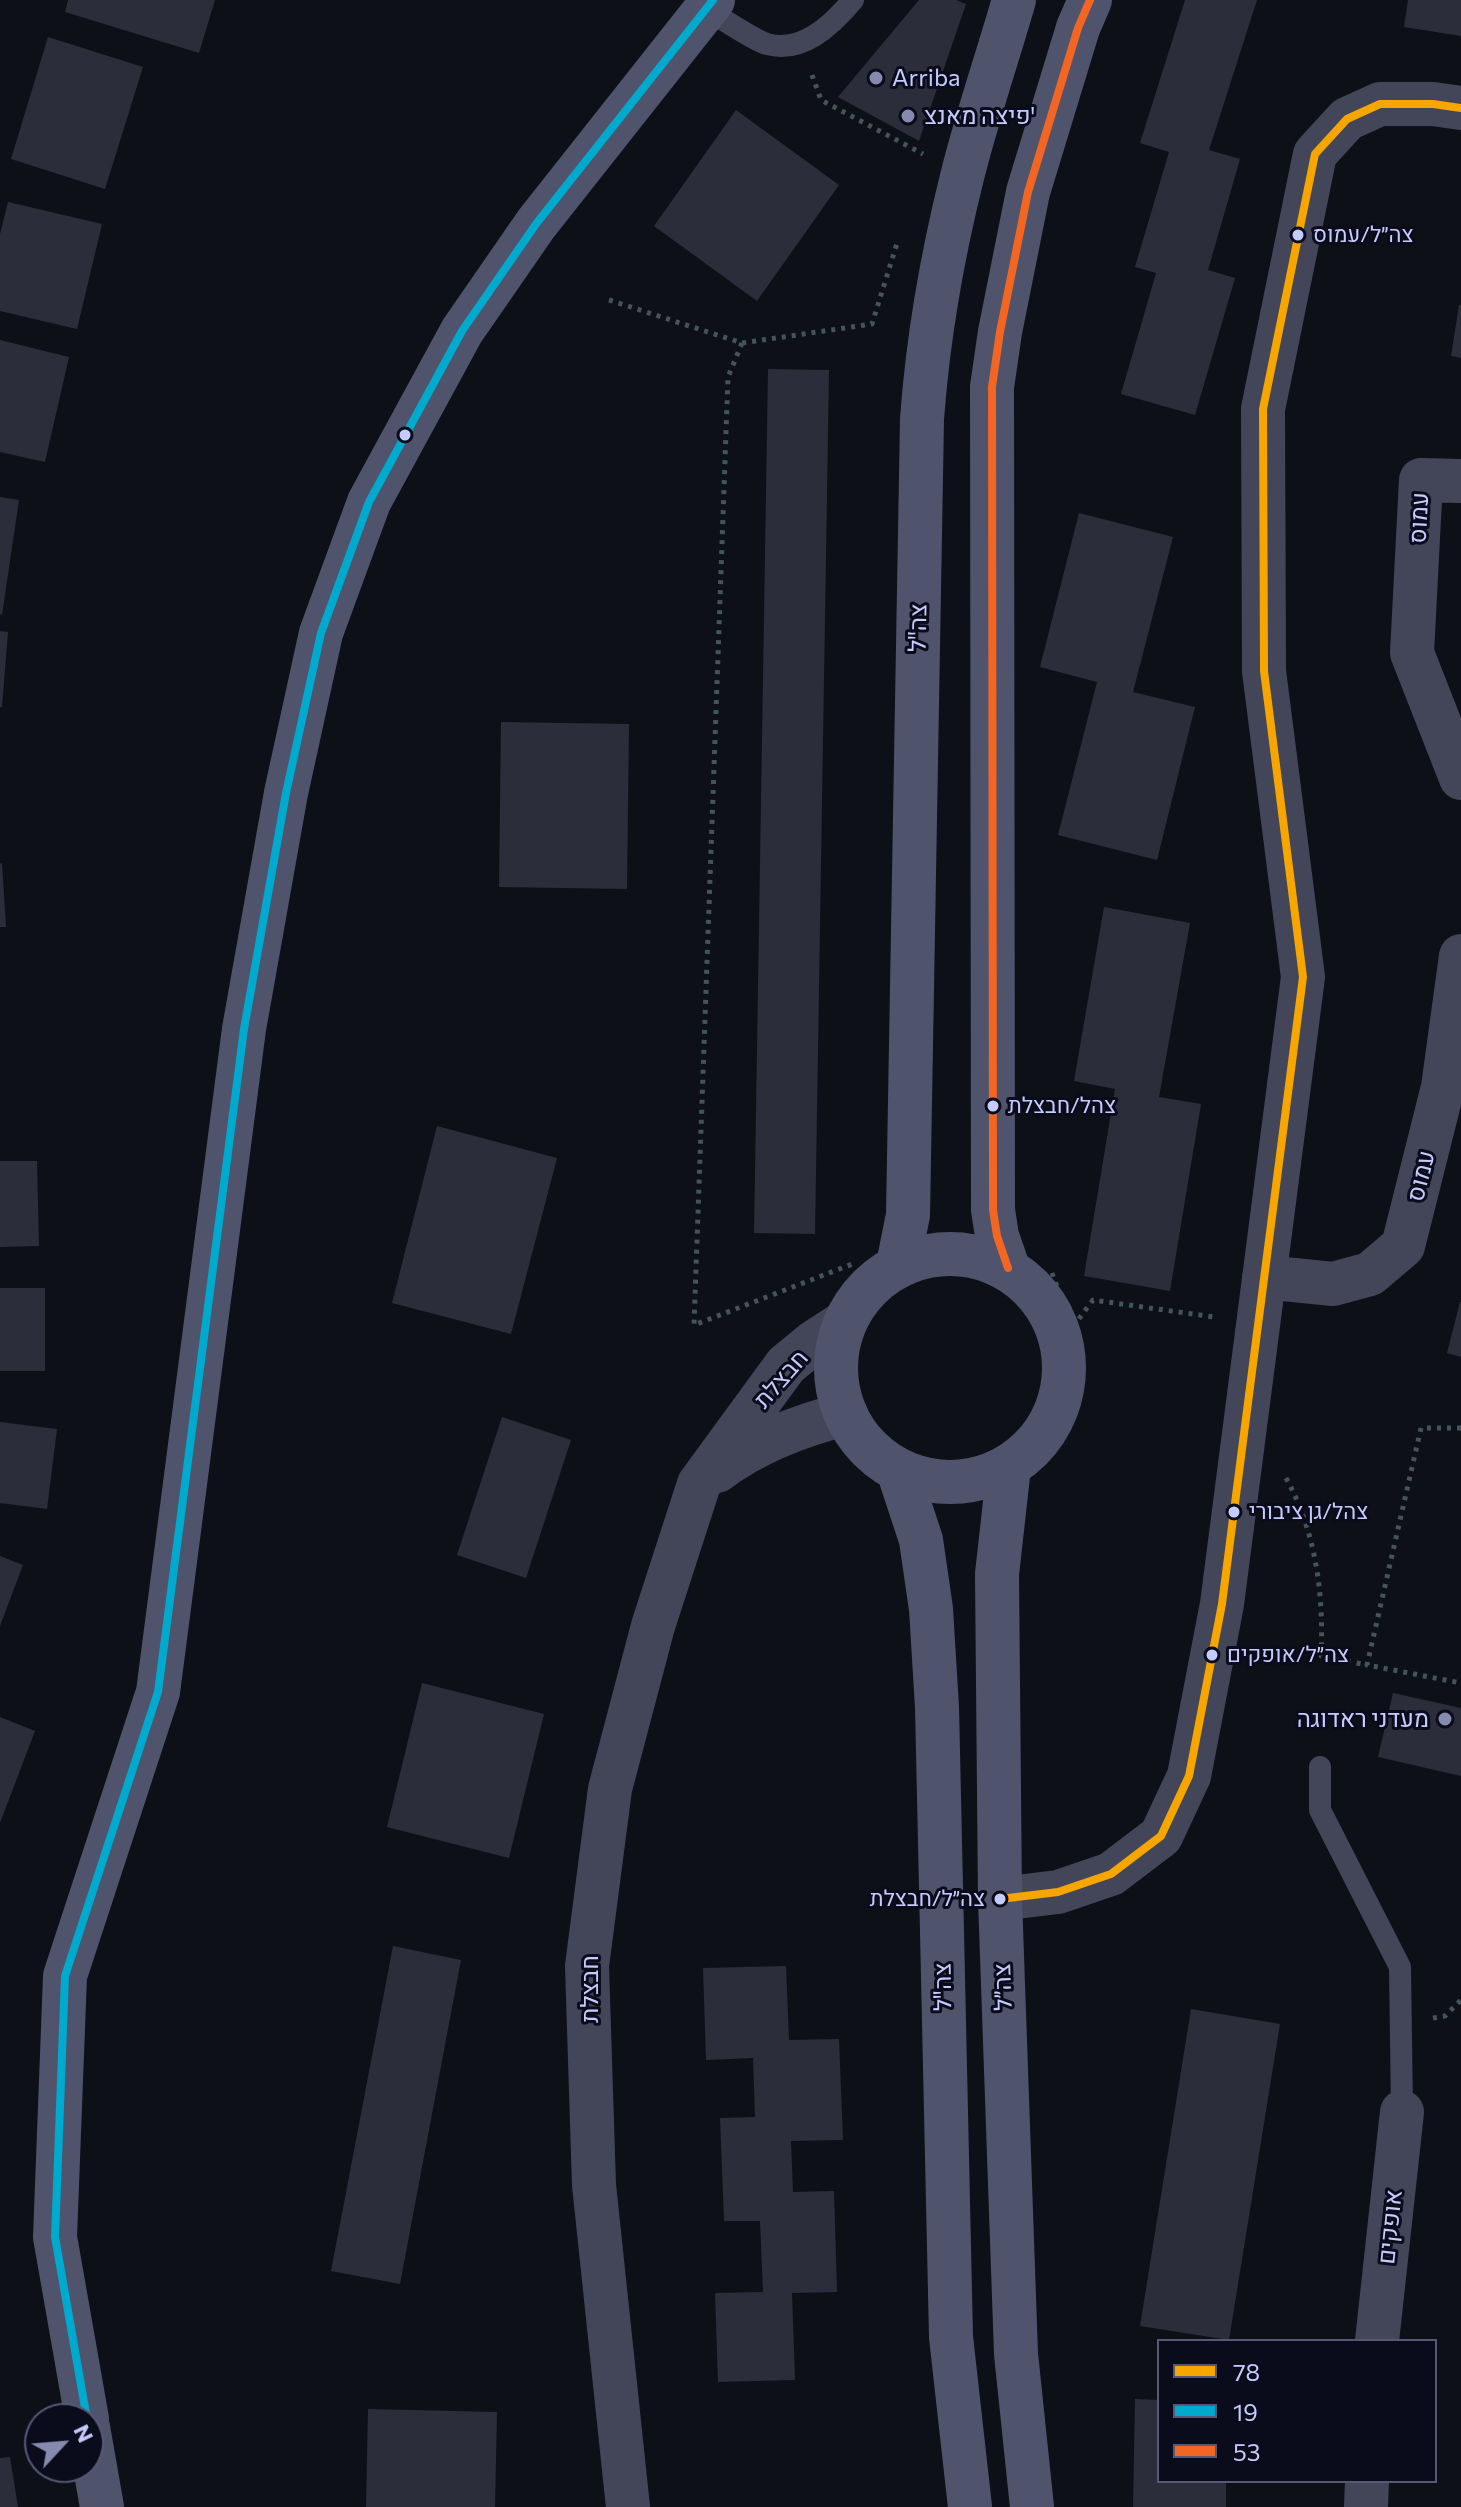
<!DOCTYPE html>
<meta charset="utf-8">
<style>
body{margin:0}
#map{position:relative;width:1461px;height:2507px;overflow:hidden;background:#0e1018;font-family:Commissioner,sans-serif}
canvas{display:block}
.legend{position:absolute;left:1157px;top:2339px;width:280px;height:144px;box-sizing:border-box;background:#0b0c1b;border:2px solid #565876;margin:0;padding:10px 14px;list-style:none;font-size:24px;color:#c6cbfe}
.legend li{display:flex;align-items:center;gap:16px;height:40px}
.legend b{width:40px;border:2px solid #565876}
.north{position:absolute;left:24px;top:2403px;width:80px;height:80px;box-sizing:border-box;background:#0b0c1b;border:2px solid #565876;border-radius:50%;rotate:64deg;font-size:22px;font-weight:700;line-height:32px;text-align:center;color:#c6cbfe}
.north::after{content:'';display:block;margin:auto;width:28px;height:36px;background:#868aae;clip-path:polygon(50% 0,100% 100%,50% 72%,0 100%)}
</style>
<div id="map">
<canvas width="1461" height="2507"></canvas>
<ul class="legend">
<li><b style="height:10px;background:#f7a600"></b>78</li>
<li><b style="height:10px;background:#00a9ce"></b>19</li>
<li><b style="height:10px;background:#f26522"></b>53</li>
</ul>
<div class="north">N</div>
</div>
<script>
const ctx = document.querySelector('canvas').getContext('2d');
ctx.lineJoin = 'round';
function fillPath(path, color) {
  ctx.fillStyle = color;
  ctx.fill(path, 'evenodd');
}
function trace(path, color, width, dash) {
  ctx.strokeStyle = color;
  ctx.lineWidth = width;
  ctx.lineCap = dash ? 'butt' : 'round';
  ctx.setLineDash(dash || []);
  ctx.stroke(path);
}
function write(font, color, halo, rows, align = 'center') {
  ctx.font = font + ' Commissioner,Heebo,sans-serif';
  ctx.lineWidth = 6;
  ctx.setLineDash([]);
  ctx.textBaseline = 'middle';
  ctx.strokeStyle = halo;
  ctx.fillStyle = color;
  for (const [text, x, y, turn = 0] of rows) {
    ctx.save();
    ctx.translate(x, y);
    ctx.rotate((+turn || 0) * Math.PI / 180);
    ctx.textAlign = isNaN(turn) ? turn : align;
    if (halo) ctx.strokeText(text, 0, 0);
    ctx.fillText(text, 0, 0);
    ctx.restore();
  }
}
fillPath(new Path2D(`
 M68,0H215L199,53L65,12Z
 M919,0H956L966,4L919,141L838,97Z
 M1185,0H1257L1209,150L1240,159L1208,270L1235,278L1195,415L1121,394L1156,273L1135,267L1169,152L1140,143Z
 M1408,0H1461V36L1404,27Z
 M48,37L143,67L105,189L11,159Z
 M736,110L839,185L757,301L654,226Z
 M8,202L102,224L77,329L0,311V234Z
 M1459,305H1461V358L1451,356Z
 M0,340L69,357L45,462L0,452Z
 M768,369L829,370L815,1234L754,1233Z
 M0,497L19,500L2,615L0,614Z
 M1079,513L1173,537L1133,692L1195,707L1157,860L1058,835L1097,682L1040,667Z
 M0,631L8,632L2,707H0Z
 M501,722L629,724L627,889L499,887Z
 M2,863L6,927H0V864Z
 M1104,907L1190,923L1159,1097L1201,1104L1170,1291L1084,1276L1115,1089L1074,1081Z
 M437,1126L557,1158L511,1334L392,1303Z
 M0,1161H37L39,1246L0,1247Z
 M0,1288H45V1371H0Z
 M1460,1302H1461V1357L1447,1353Z
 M502,1417L571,1440L526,1578L457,1555Z
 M0,1422L57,1429L47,1509L0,1503Z
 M0,1556L23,1565L0,1626Z
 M422,1683L544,1714L509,1858L387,1827Z
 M1393,1693L1461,1708V1776L1378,1757Z
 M0,1717L35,1731L0,1823Z
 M393,1946L461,1960L400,2284L331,2271Z
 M786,1966L789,2040L839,2039L843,2140L791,2141L793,2192L834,2191L837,2292L792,2293L795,2380L718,2382L715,2293L763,2292L760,2221H724L720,2118L755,2117L753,2058L706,2060L703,1968Z
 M1191,2009L1280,2024L1229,2340L1140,2326Z
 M1135,2399L1159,2400V2481H1226V2507H1133Z
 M368,2409L497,2412L495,2507H366Z
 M10,2457L18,2507H0V2458Z`), '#2b2d3b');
trace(new Path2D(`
 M812,75L821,100L923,154
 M609,300L742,343L872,324L898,240
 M742,343L728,377L694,1325L855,1263
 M1052,1273L1072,1328L1093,1300L1214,1317
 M1461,1428H1421L1367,1665L1461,1683
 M1286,1478C1316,1532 1324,1595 1321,1656L1367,1665
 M1433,2018L1445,2016L1461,2000`), '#43545a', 5, [4, 6]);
trace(new Path2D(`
 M706,9C722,18 751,39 767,44C802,54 832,25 853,0
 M1320,1767V1810L1400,1967L1402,2112`), '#434659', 22);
trace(new Path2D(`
 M1461,481L1421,480L1412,653L1461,778
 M1264,1277L1333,1284L1370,1274L1403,1246L1443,1087L1461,956
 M717,1471C755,1443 801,1425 846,1414
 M1000,1899L1058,1892L1111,1874L1161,1836L1189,1776L1222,1604L1303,977L1264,671L1263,409L1315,154L1347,119L1380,104H1433L1461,108
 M1377,2341L1402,2112
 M628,2507L594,2185L587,1966L610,1789L653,1626L699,1484L786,1365L814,1342L845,1322
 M1366,2507L1367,2481`), '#434659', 44);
trace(new Path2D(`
 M836 1368a114 114 0 1 1 228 0a114 114 0 1 1-228 0Z
 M898,1265L908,1215L922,419C928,337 942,257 962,177C977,117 997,59 1014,0
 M1008,1268L997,1236L993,1210L992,387L1000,332L1028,192L1078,28L1090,0
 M1009,1467L997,1574L1000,1899L1016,2354L1032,2507
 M898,1470L921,1540L931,1609L937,1707L951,2337L970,2507
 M87,2419L55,2237L65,1976L158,1692L244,1029L286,793L321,633L369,502L462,331L536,224L713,0
 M88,2427L102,2507`), '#4f546c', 44);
trace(new Path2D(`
 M1000,1899L1058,1892L1111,1874L1161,1836L1189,1776L1222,1604L1303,977L1264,671L1263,409L1315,154L1347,119L1380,104H1433L1461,108`), '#f7a600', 8);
trace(new Path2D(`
 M87,2419L55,2237L65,1976L158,1692L244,1029L286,793L321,633L369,502L462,331L536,224L713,0`), '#00a9ce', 8);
trace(new Path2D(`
 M1008,1268L997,1236L993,1210L992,387L1000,332L1028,192L1078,28L1090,0`), '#f26522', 8);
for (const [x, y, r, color] of [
 [876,78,8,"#868aae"],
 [908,116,8,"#868aae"],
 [1298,235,7,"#c6cbfe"],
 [405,435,7,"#c6cbfe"],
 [993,1106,7,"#c6cbfe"],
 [1234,1512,7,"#c6cbfe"],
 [1212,1655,7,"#c6cbfe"],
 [1445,1719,8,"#868aae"],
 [1000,1899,7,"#c6cbfe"]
]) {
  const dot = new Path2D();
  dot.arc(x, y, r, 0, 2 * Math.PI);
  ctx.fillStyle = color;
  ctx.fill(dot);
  trace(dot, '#0b0c1b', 3);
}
write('22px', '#c6cbfe', '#0b0c1b', [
 ["צה״ל/עמוס",1313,235],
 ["צהל/חבצלת",1008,1106],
 ["צהל/גן ציבורי",1249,1512],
 ["צה״ל/אופקים",1227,1655],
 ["צה״ל/חבצלת",985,1899,"right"]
], 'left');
write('24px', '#c6cbfe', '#0b0c1b', [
 ["Arriba",892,78],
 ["פיצה מאנצ'",924,116],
 ["מעדני ראדוגה",1429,1719,"right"]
], 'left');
write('24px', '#c6cbfe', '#0b0c1b', [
 ["עמוס",1419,518,-87],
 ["צה\"ל",918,628,-89],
 ["עמוס",1421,1176,-76],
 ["חבצלת",781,1379,-49],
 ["צה\"ל",943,1987,-91],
 ["צה״ל",1003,1987,-92],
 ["חבצלת",590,1989,-90],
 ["אופקים",1390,2227,-84]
]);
</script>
